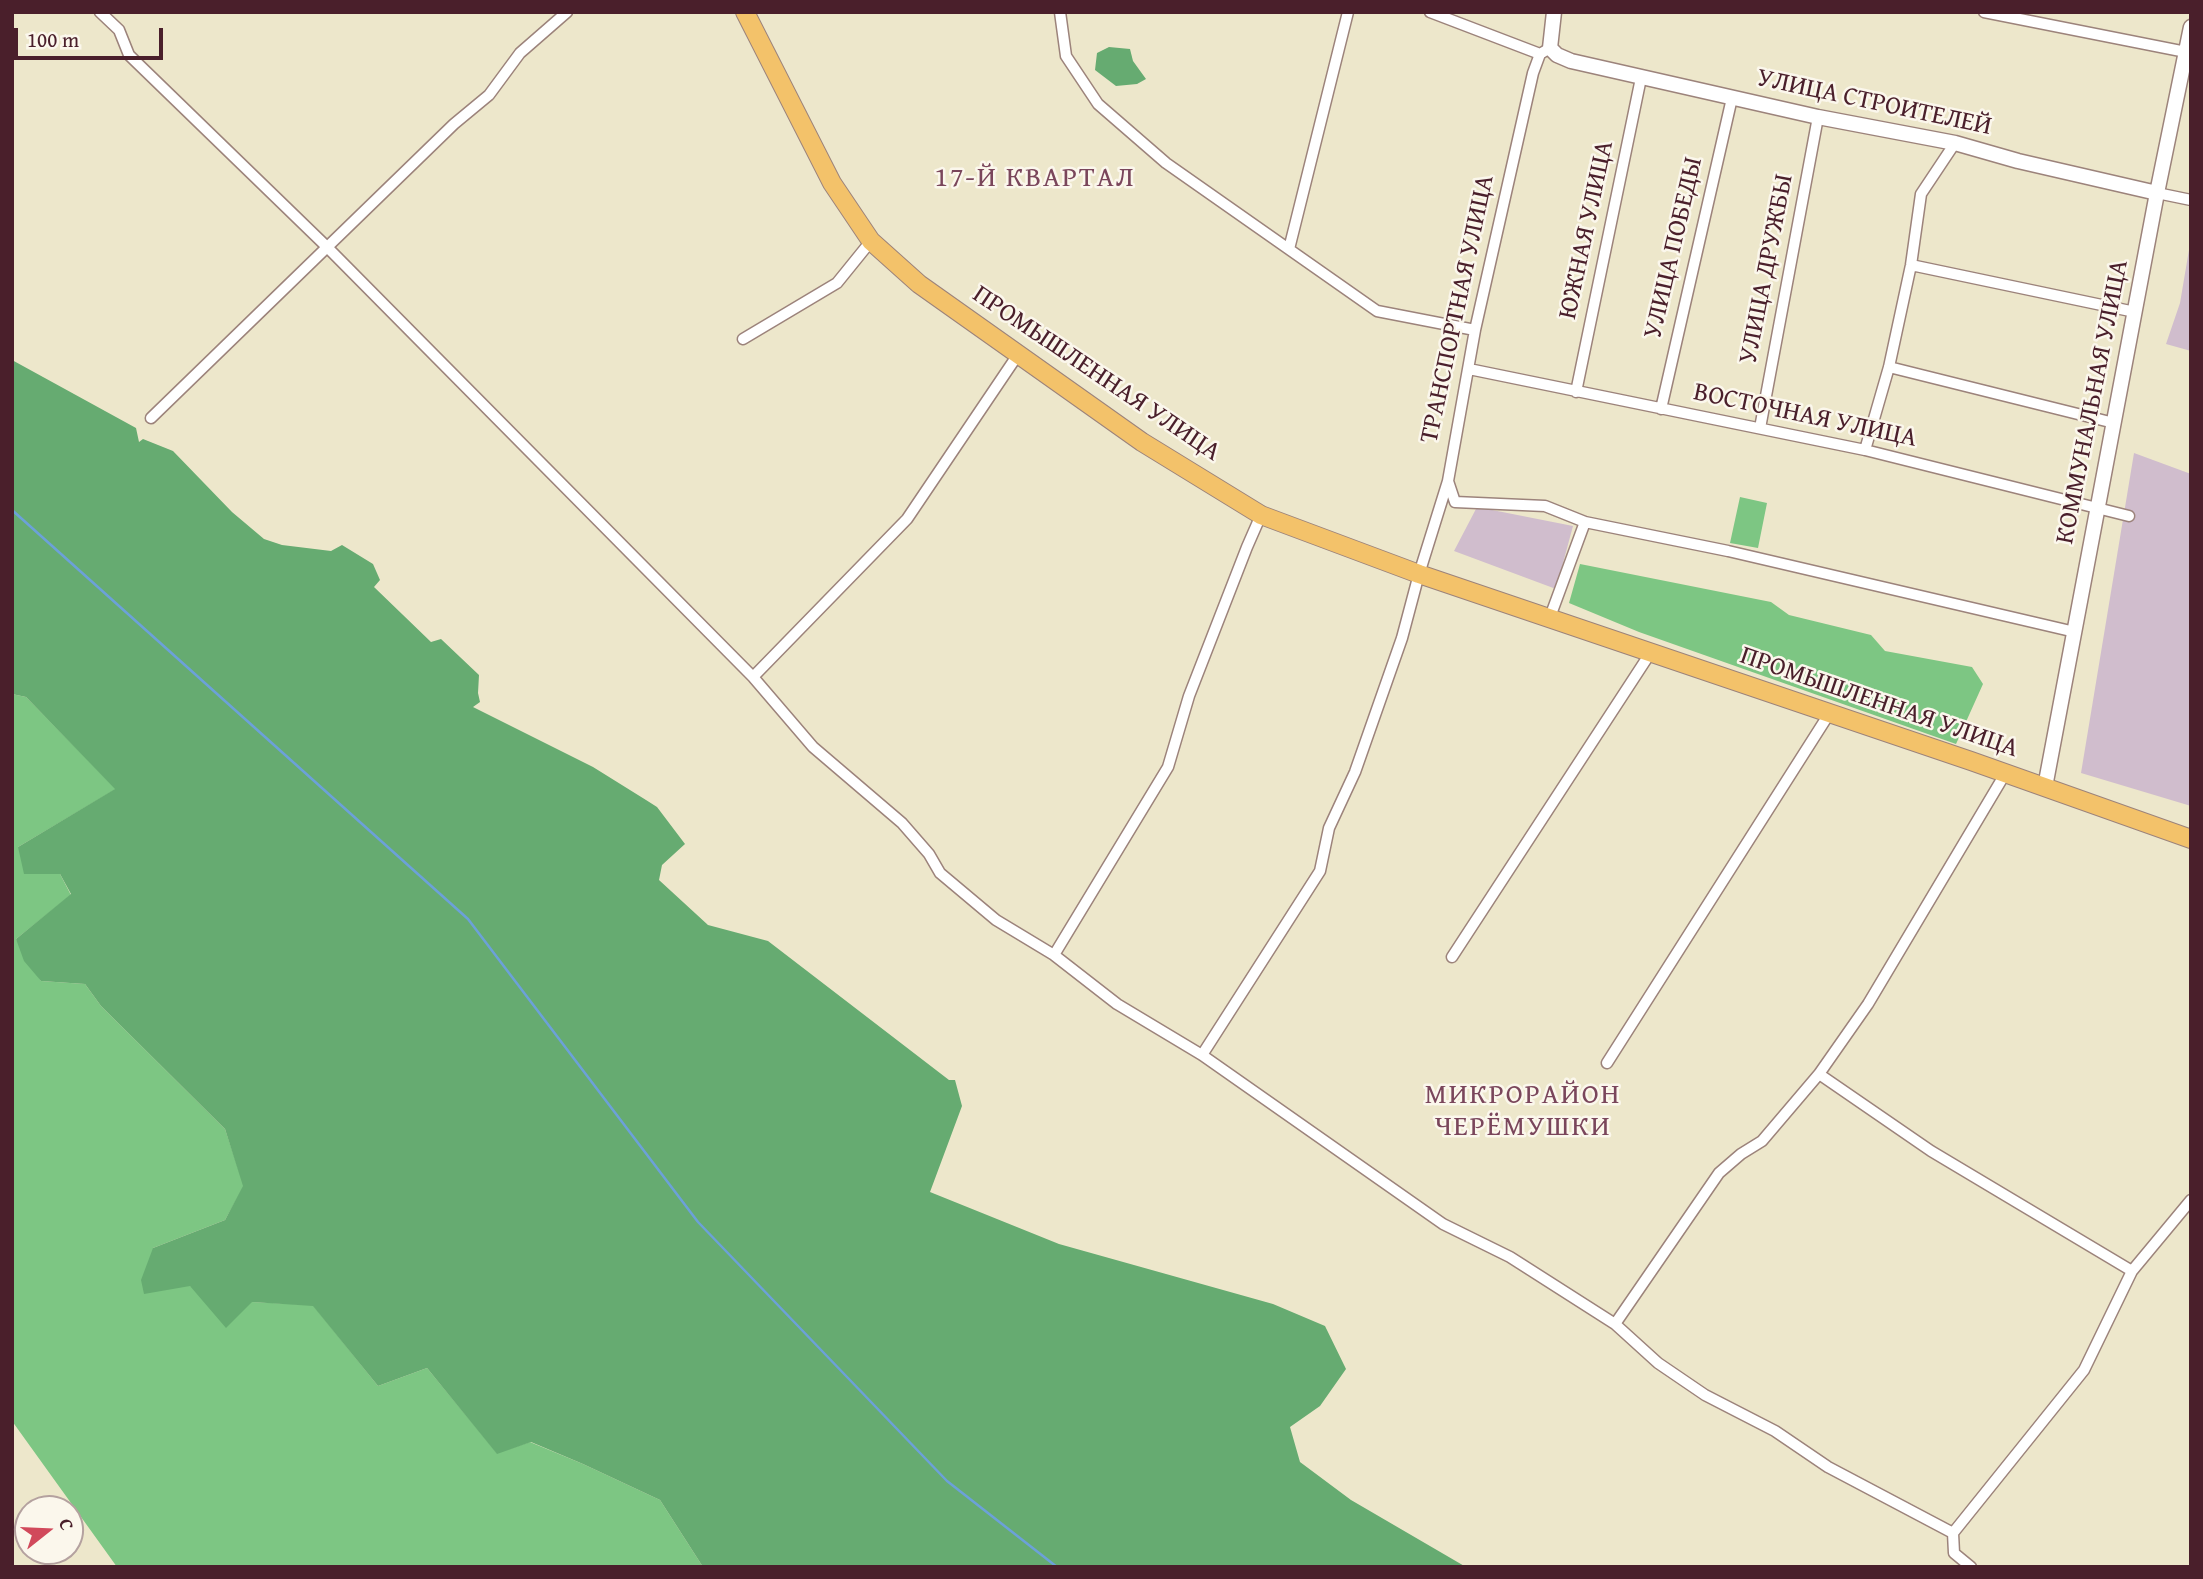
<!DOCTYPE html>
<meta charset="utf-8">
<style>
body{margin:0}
#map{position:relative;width:2203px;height:1579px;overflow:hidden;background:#ede7cb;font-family:"Gentium Book Plus",serif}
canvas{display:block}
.frame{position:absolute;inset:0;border:14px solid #4a1f2b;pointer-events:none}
.north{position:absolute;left:14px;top:1495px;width:70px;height:70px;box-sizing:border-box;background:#fbf7ec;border:2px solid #b4a19f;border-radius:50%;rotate:72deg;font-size:19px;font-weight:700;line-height:28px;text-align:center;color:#4a1f2b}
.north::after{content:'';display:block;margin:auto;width:24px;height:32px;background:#d1495b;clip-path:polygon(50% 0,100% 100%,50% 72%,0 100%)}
.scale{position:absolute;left:14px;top:28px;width:149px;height:32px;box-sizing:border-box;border:4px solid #4a1f2b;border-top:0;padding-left:9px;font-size:21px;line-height:24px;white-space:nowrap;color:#4a1f2b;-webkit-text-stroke:5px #fbf7ec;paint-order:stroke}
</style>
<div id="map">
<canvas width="2203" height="1579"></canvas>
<div class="frame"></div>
<div class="north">С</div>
<div class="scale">100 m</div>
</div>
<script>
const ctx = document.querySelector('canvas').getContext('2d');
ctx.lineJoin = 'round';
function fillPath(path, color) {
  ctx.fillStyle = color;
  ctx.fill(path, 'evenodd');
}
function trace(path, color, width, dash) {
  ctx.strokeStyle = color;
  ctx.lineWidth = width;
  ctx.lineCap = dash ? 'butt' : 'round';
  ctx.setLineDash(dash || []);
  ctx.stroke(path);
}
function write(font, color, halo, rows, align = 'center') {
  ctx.font = font + ' "Gentium Book Plus",serif';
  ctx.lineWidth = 5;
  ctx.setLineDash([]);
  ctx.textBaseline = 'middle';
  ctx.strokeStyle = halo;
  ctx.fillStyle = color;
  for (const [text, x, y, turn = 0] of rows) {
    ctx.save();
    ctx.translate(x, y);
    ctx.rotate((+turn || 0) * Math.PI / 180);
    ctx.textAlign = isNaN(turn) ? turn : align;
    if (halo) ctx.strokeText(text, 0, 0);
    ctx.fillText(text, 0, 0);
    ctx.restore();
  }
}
fillPath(new Path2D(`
 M2191,238V351L2166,344L2180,303Z
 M2134,453L2191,474V806L2081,773Z
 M1477,507L1573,526L1556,589L1454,551Z`), '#d0bdcd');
fillPath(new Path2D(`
 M1740,497L1767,503L1758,548L1730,543Z
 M1580,564L1771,602L1789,615L1871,635L1885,651L1972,667L1983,684L1956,744L1639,632L1569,603Z
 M12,694L26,697L116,789L18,847L60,874L71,895L16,939L41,981L85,984L101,1006L225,1129L244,1186L225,1220L153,1248L190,1286L252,1302L313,1305L378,1386L427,1368L497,1453L530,1442L583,1464L660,1500L703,1567H117L12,1421Z`), '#7dc683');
fillPath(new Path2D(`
 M1109,47L1130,49L1133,61L1146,79L1137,84L1116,86L1095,70L1097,53Z
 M12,360L136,428L139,442L143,439L173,451L232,512L264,539L282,545L331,551L342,545L373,564L380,580L374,587L431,642L441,639L479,675L478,693L480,702L473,707L593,767L646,800L657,807L685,844L662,865L659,880L708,925L768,941L949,1080H955L962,1106L930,1192L1059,1244L1273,1304L1325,1326L1346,1369L1320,1406L1290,1427L1300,1462L1351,1500L1466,1567H703L660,1500L583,1464L531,1442L497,1454L427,1368L378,1386L313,1306L252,1302L226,1328L190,1286L144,1294L141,1280L153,1248L225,1220L243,1186L225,1129L101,1006L85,984L41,981L24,961L16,939L71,894L60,874H24L18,847L115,789L26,697L12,694Z`), '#66ab71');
trace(new Path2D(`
 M12,510L468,919L698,1222L947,1481L1057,1567`), '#6ca1d9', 2.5);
const minor = new Path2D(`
 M100,12L119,30L129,55L327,247L753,677L813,747L902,823L929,854L940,873L996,920L1054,955L1117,1004L1202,1055L1443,1224L1510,1257L1615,1324L1658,1363L1705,1395L1775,1431L1828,1467L1953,1533
 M1060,12L1066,56L1098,104L1166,163L1377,311L1475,330
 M1430,12L1540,54L1545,51
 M1984,12L2191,53
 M2157,193L2191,200
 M1289,249L1348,12
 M1911,265L2135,312
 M743,339L837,283L871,241
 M1889,367L2114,423
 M1469,369L1865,450L2129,516
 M1576,392L1641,78
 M1661,409L1732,98
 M151,418L454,124L489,95L520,53L567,12
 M1760,428L1818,117
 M1865,450L1889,367L1911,265L1921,194L1955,143
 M1448,481L1455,502L1545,506L1585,522L1728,551L2075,632
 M1550,617L1585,522
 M753,677L907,519L1019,353
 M1054,955L1168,767L1189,696L1247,547L1261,515
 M1452,957L1651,652
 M1202,1055L1320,871L1329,828L1355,772L1402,638L1419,574L1448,481L1475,330L1533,73L1540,54
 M1607,1063L1829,714
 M1819,1074L1931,1151L2132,1271
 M1615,1324L1719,1173L1741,1154L1762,1141L1819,1074L1868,1004L2005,774
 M1971,1567L1954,1553L1953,1533L2084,1370L2132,1271L2191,1200`);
const tertiary = new Path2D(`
 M1554,12L1550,48L1557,55L1571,61L1818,117L1955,143L2018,161L2157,193
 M2045,787L2157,193L2191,27`);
const primary = new Path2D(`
 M745,12L832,183L871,241L919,284L1142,442L1261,515L1419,574L1971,761L2191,839`);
trace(minor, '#9c837b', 13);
trace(tertiary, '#9c837b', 17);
trace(primary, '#9c837b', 20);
trace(minor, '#fff', 10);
trace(tertiary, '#fff', 14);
trace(primary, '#f3c26a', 18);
write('26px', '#4a1f2b', '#fbf7ec', [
 ["УЛИЦА СТРОИТЕЛЕЙ",1874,103,12],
 ["ЮЖНАЯ УЛИЦА",1587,230,-78],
 ["УЛИЦА ПОБЕДЫ",1674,248,-77],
 ["УЛИЦА ДРУЖБЫ",1767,269,-79],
 ["ТРАНСПОРТНАЯ УЛИЦА",1458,309,-78],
 ["ПРОМЫШЛЕННАЯ УЛИЦА",1096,374,34],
 ["КОММУНАЛЬНАЯ УЛИЦА",2093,402,-79],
 ["ВОСТОЧНАЯ УЛИЦА",1805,416,12],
 ["ПРОМЫШЛЕННАЯ УЛИЦА",1879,703,19]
]);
ctx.letterSpacing = '2px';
write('28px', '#7a465b', '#fbf7ec', [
 ["17-Й КВАРТАЛ",1035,179],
 ["МИКРОРАЙОН",1523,1096],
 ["ЧЕРЁМУШКИ",1523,1128]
]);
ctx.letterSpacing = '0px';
</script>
